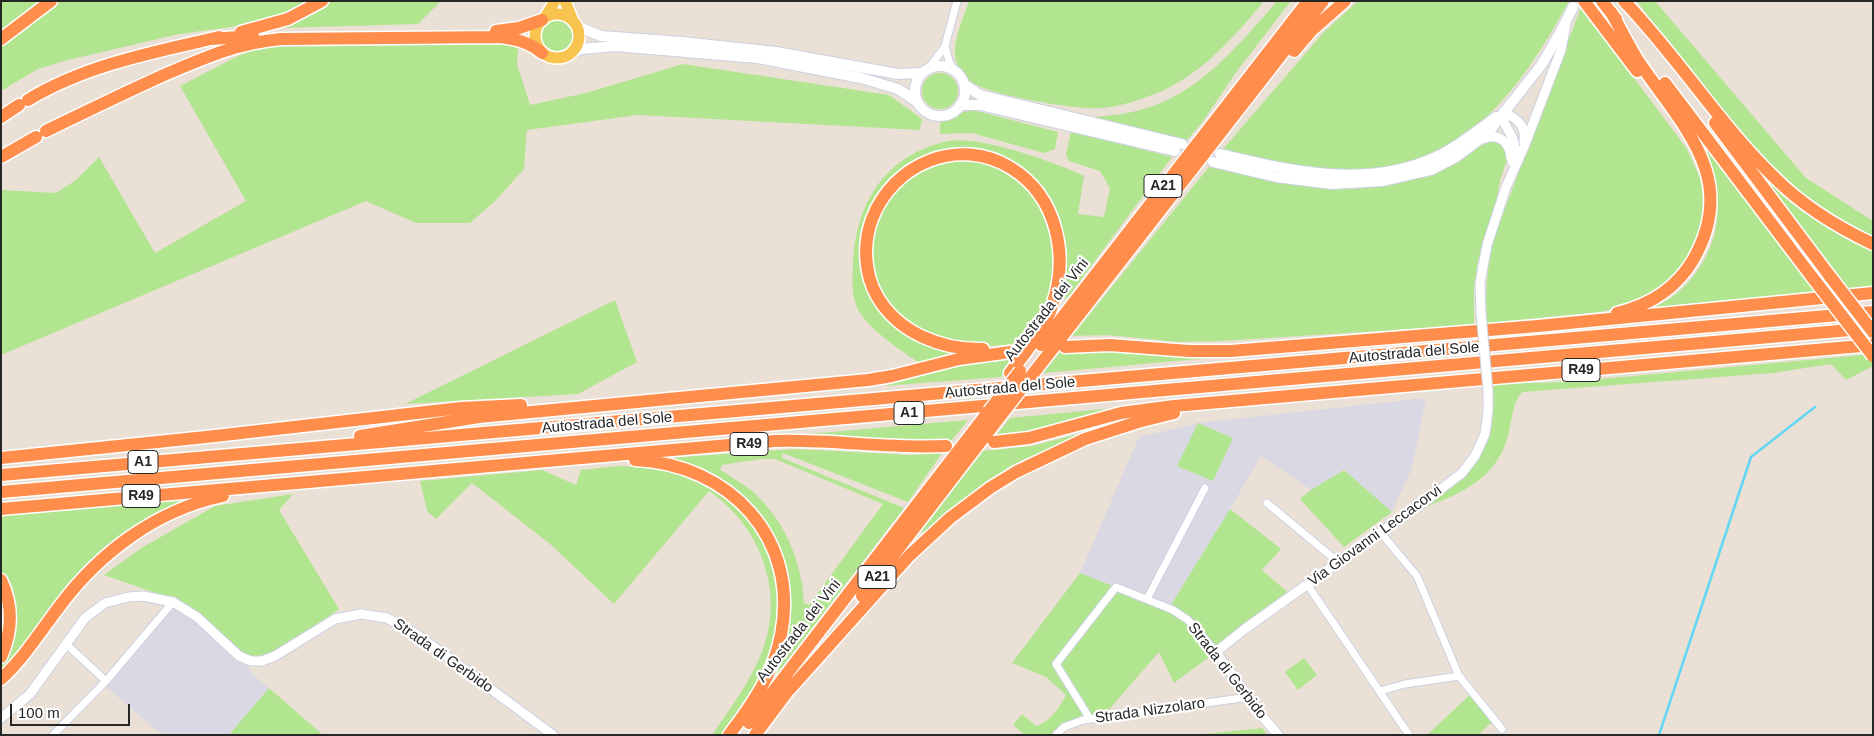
<!DOCTYPE html>
<style>
body{margin:0}
#map{position:relative;width:1874px;height:736px;overflow:hidden;background:#ebe0d6;font-family:Arial,sans-serif}
canvas{display:block}
.frame{position:absolute;inset:0;border:2px solid #262626;pointer-events:none}
.scale{position:absolute;left:10px;top:704px;width:120px;height:22px;box-sizing:border-box;border:2px solid #262626;border-top:0;padding-left:6px;font-size:15px;line-height:18px;white-space:nowrap;color:#262626;-webkit-text-stroke:4px #fff;paint-order:stroke}
</style>
<div id="map">
<canvas width="1874" height="736"></canvas>
<div class="frame"></div>
<div class="scale">100 m</div>
</div>
<script>
const ctx = document.querySelector('canvas').getContext('2d');
ctx.lineJoin = 'round';
function fillPath(path, color) {
  ctx.fillStyle = color;
  ctx.fill(path, 'evenodd');
}
function trace(path, color, width, dash) {
  ctx.strokeStyle = color;
  ctx.lineWidth = width;
  ctx.lineCap = dash ? 'butt' : 'round';
  ctx.setLineDash(dash || []);
  ctx.stroke(path);
}
function write(font, color, halo, rows, align = 'center') {
  ctx.font = font + ' Arial,sans-serif';
  ctx.lineWidth = 4.5;
  ctx.setLineDash([]);
  ctx.textBaseline = 'middle';
  ctx.strokeStyle = halo;
  ctx.fillStyle = color;
  for (const [text, x, y, turn = 0] of rows) {
    ctx.save();
    ctx.translate(x, y);
    ctx.rotate((+turn || 0) * Math.PI / 180);
    ctx.textAlign = isNaN(turn) ? turn : align;
    if (halo) ctx.strokeText(text, 0, 0);
    ctx.fillText(text, 0, 0);
    ctx.restore();
  }
}
fillPath(new Path2D(`
 M1426,398L1412,468L1392,512L1344,470L1311,490L1261,456L1230,509L1169,608L1080,573L1139,437L1198,423Z
 M173,599L239,656L256,677L269,688L229,735H162L106,687Z`), '#dad8e2');
fillPath(new Path2D(`
 M1,1H45L1,34Z
 M57,1H318L303,9L254,24L179,34L64,61L38,69L1,91V44L47,11Z
 M332,1H441L418,24L281,28L282,26L315,12Z
 M969,1H1264C1235,36 1204,72 1162,91C1145,98 1123,106 1104,108C1082,111 988,95 971,82C967,79 959,69 957,64C950,44 963,20 969,1Z
 M1277,1H1291L1237,71L1201,124L1185,142L1094,120V117C1110,116 1125,114 1140,110C1197,96 1240,44 1277,1Z
 M1358,1H1569C1535,64 1491,132 1421,159C1378,175 1326,171 1282,164C1262,161 1243,154 1223,149L1324,32Z
 M1637,1H1655L1806,178L1873,221V239L1857,232L1803,197L1761,158L1681,62Z
 M1581,7L1687,149L1700,178L1703,195L1704,213L1700,233L1683,268L1661,290L1619,308L1600,312L1487,323C1485,292 1487,268 1494,238Z
 M540 35a17 17 0 1 1 34 0a17 17 0 1 1-34 0Z
 M507,44L518,48L517,64L530,105L586,93L683,64L889,95L922,119L920,130L638,115L527,130L524,169L496,200L470,223H416L366,201L1,355V190L56,193L76,180L99,157L155,253L246,201L180,86L238,56L261,47Z
 M922 91a18 18 0 1 1 36 0a18 18 0 1 1-36 0Z
 M973,110L1058,132L1055,149L1044,153L972,133L940,134V123L950,115Z
 M1692,129L1784,249L1805,279L1837,274L1751,161L1873,250V291L1645,310C1666,304 1681,292 1694,275C1731,228 1720,176 1692,129Z
 M1071,131L1172,157L1068,297L1064,299L1061,294L1049,203L984,152L900,172L863,245L889,320L909,337L920,342L956,352L959,355L918,362C901,351 871,330 860,313C851,298 852,282 853,265C855,204 885,154 949,141C978,135 1056,162 1084,176L1078,214L1104,217L1110,188L1100,171L1069,161L1066,155Z
 M1489,139L1501,143L1508,156L1500,181L1495,209L1478,260L1474,287V325L1221,341L1179,342L1107,335L1072,336L1209,167L1323,188L1354,189L1381,186L1410,180Z
 M959,159L993,164L1013,174L1026,187L1041,204L1057,253L1048,306L1038,324L1024,343L992,346L952,343L909,326L884,299L874,275L871,242L881,210L899,185L926,167Z
 M615,300L637,362L578,394L405,404Z
 M1095,350L1210,358L1043,373L1061,351Z
 M1873,354V366L1846,380L1831,364L1773,373L1522,392C1512,403 1512,421 1508,436C1496,480 1460,494 1420,509C1473,471 1498,456 1493,384L1567,382Z
 M1016,357L1001,377L883,386L983,360Z
 M1136,406L1041,431L995,437L1010,418Z
 M968,420L951,441L919,444L797,435Z
 M1198,423L1233,438L1213,481L1177,466Z
 M1090,431L1016,463L982,486L924,533L921,532L983,451L1032,446Z
 M795,449L911,455L942,453L908,502L783,453L782,458L904,508L775,676L781,652L788,605L754,510L668,460L669,458ZM761,459H775L883,504L809,605L804,603C802,561 784,519 752,491C742,483 731,477 720,470L722,465Z
 M619,466L660,468L708,484L740,507L769,550L779,586L778,623L770,658L742,710L723,735H712C731,707 751,681 763,649C785,590 759,525 709,491L614,604L550,544L472,483L436,519L427,511L420,481L542,470L576,485L581,470Z
 M1344,470L1392,512L1344,547L1300,499L1311,490Z
 M293,494L279,510L339,609L274,656L252,661L173,599L104,575L143,547L215,506Z
 M193,498L125,537L1,675V666L10,648L7,583L1,571V513Z
 M1230,509L1281,549L1262,570L1292,596L1174,683L1159,652L1106,713L1081,718L1053,735H1025L1013,725L1022,714L1036,726C1049,723 1060,707 1066,695L1046,677L1012,663L1080,573L1169,608Z
 M1304,658L1317,675L1298,690L1285,672Z
 M269,688L323,735H229Z
 M1474,691L1493,721L1478,735H1427Z
 M1262,728L1268,735H1195Z`), '#b2e58f');
trace(new Path2D(`
 M1659,735L1751,457L1815,407`), '#62d7f4', 2.5);
const minor = new Path2D(`
 M945,46L949,61L952,68
 M930,67L945,46L957,1
 M1267,503L1338,562
 M1380,532L1417,576L1459,676L1502,729
 M1307,584L1409,735
 M1147,599L1205,488
 M66,644L106,681
 M1380,691L1405,684L1459,676
 M1090,719L1056,664L1116,587L1173,610L1188,620L1216,652
 M53,735L106,681L173,602
 M1056,735L1064,727L1083,720L1249,697`);
const tertiary = new Path2D(`
 M1483,139C1498,132 1510,142 1511,158
 M1512,162C1521,133 1503,135 1503,112C1518,119 1526,125 1524,142
 M1481,313L1480,283L1487,245L1506,187L1524,147L1561,50L1566,24
 M1,718L30,694L85,618L105,603L128,597L143,596L173,602L197,617L239,656L251,661H262L275,656L335,619L361,614L387,618L418,635L553,735
 M1278,735L1258,711L1216,652L1246,628L1432,496L1462,473L1475,456L1485,434L1488,411V391`);
const secondary = new Path2D(`
 M576,26L601,36L682,42L776,52L898,74L921,73
 M567,55L581,49L615,46L758,58L861,78L898,89L916,101
 M915 91a25 25 0 1 1 50 0a25 25 0 1 1-50 0Z
 M965,85L980,95L1182,144
 M960,105H980L1175,151
 M1220,154C1291,171 1370,190 1440,155C1460,145 1478,130 1496,117
 M1213,162L1276,177L1332,184L1383,181L1431,170L1456,157L1488,133L1542,64L1560,33L1573,7`);
const primary = new Path2D(`
 M565,1L573,21
 M535 36a22 22 0 1 1 44 0a22 22 0 1 1-44 0Z
 M544,19L555,1`);
const motorway = new Path2D(`
 M1584,1L1637,71
 M1602,1L1616,19
 M1624,1C1678,57 1719,124 1775,178C1803,206 1837,227 1873,244
 M1611,12C1620,28 1628,44 1637,59C1680,124 1741,177 1693,260C1676,289 1650,305 1617,313
 M496,31L519,28L542,20
 M241,32L288,19L322,1
 M1,39L51,1
 M211,39L253,36
 M1294,51L1311,31L1345,1
 M1665,83L1812,277
 M28,100C85,65 155,52 219,37
 M1,117L19,105
 M1715,123L1829,275
 M46,131C85,112 124,93 164,75C204,58 237,43 281,39L500,37C516,39 529,42 542,53
 M1,157L36,137
 M1041,345L1308,1
 M1065,347L1110,345L1189,351H1231L1538,326L1873,293
 M983,349C942,350 898,333 877,296C864,273 863,243 872,219C893,163 959,136 1011,168C1058,197 1069,257 1052,306C1044,331 1026,351 1010,373
 M1036,370L1323,1
 M360,436L479,417L868,380L892,376L959,359L1018,351
 M994,442L1029,438L1121,413L1174,406L1873,345
 M1,458L206,437L461,408L521,405
 M635,460C729,464 800,538 781,635C774,673 752,705 729,735
 M1,475L1873,312
 M1,492L1873,328
 M1,509L775,441C832,439 888,449 946,446
 M1,580C13,605 12,632 1,657
 M862,596L998,419
 M1,679C24,658 40,632 59,607C99,553 156,510 223,496
 M790,689L909,556L950,518L990,488L1016,472L1085,439L1138,422L1174,413
 M749,723L989,411
 M755,735L794,683`);
trace(minor, '#ccd1e1', 9);
trace(tertiary, '#ccd1e1', 11);
trace(secondary, '#ccd1e1', 12);
trace(primary, '#fff', 14);
trace(motorway, '#fff', 15);
trace(minor, '#fff', 7);
trace(tertiary, '#fff', 9);
trace(secondary, '#fff', 10);
trace(primary, '#f7c44f', 11);
trace(motorway, '#ff8e4d', 12);
const tertiaryBridge = new Path2D(`
 M1481,313L1488,391`);
const motorwayBridge = new Path2D(`
 M1829,275L1873,332
 M1812,277L1873,356
 M989,411L1020,371
 M998,419L1036,370`);
trace(tertiaryBridge, '#ccd1e1', 11, []);
trace(motorwayBridge, '#fff', 15, []);
trace(tertiaryBridge, '#fff', 9);
trace(motorwayBridge, '#ff8e4d', 12);
for (const [x, y, w] of [
 [1163,186,38],
 [1581,370,38],
 [909,413,30],
 [749,444,38],
 [143,462,30],
 [141,496,38],
 [877,577,38]
]) {
  const box = new Path2D();
  box.roundRect(x - w / 2, y - 11.5, w, 23, 4);
  ctx.fillStyle = '#fff';
  ctx.fill(box);
  trace(box, '#262626', 1);
}
write('bold 14px', '#262626', null, [
 ["A21",1163,186],
 ["R49",1581,370],
 ["A1",909,413],
 ["R49",749,444],
 ["A1",143,462],
 ["R49",141,496],
 ["A21",877,577]
]);
write('15px', '#262626', '#fff', [
 ["Autostrada dei Vini",1047,310,-52],
 ["Autostrada del Sole",1414,353,-5],
 ["Autostrada del Sole",1010,388,-5],
 ["Autostrada del Sole",607,423,-5],
 ["Via Giovanni Leccacorvi",1375,536,-36],
 ["Autostrada dei Vini",799,631,-52],
 ["Strada di Gerbido",443,656,35],
 ["Strada di Gerbido",1227,671,52],
 ["Strada Nizzolaro",1150,711,-8]
]);
</script>
